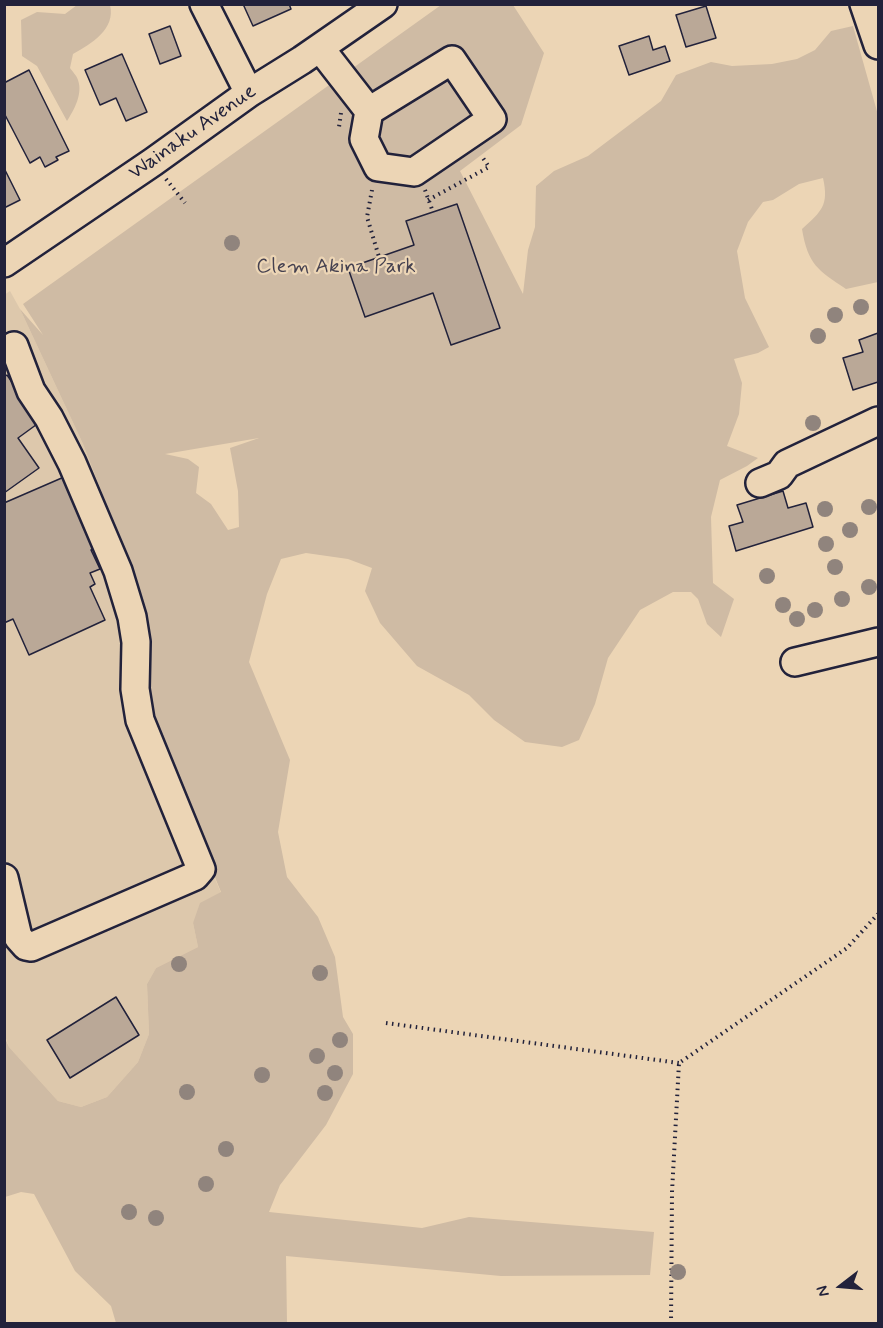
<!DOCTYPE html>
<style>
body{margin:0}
#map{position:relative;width:883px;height:1328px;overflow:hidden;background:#ecd5b5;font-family:Mynerve,sans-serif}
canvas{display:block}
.frame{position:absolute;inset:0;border:6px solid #22223b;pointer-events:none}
.north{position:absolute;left:811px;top:1256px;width:60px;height:60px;-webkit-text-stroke:4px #ecd5b5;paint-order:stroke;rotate:254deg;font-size:16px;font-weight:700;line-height:24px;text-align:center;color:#22223b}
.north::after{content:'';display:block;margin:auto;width:21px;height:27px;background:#22223b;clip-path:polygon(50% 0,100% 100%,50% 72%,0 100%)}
</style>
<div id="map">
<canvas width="883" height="1328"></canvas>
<div class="frame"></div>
<div class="north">N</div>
</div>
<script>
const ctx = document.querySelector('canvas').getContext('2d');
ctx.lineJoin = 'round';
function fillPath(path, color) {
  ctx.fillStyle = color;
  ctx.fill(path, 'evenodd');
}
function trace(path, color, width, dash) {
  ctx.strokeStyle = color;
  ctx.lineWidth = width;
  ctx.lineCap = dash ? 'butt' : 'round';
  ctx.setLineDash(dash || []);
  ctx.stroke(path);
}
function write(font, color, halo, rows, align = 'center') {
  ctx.font = font + ' Mynerve,sans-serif';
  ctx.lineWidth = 4.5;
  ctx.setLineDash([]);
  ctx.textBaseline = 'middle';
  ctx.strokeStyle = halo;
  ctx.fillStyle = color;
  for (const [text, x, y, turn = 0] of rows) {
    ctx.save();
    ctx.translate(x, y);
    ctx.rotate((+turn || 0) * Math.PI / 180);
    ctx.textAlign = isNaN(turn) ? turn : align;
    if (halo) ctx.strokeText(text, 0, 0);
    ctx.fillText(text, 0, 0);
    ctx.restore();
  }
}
fillPath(new Path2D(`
 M10,291L20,309L83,444L117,532L149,640L170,772L221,893L193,923L198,947L156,968L147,984L149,1034L138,1062L107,1097L81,1107L58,1101L9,1047L5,1036L4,295Z`), '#ddc8ac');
fillPath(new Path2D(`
 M77,5H110C116,29 91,44 73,54L70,68C72,71 77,76 78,80C83,94 74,110 67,121L37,66L22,56L21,20L37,12L65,14Z
 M441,5H513L544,53L521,125L460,171L523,294L528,250L535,227L536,186L554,171L588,156L661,101L676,75L711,62L732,66L772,64L797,59L815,50L831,31L853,26L878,115V282L846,289C818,270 808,265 802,229C822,211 829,205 823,178L799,184L773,200L763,202L748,222L737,251L745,298L769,347L758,353L734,359L742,383L739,414L727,446L758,458L747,466L720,480L711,517L713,583L734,599L721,637L707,624L698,599L691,592H673L640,610L608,658L595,704L579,740L562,747L525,742L494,720L469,695L417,666L380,623L365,591L372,568L348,559L306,553L281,559L267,594L249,662L290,760L278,832L287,877L318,917L335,957L343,1017L353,1034V1074L326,1125L280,1185L269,1212L422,1228L469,1217L654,1232L650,1275L501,1276L286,1256L287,1323H116L111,1306L75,1271L34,1194L21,1192L5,1197L4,1036L9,1047L58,1101L81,1107L107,1097L138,1062L149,1034L147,984L156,968L198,947L193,923L200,903L221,892L144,705L149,640L117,532L83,444L20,309L43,335L23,304ZM259,438L230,448L238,491L239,527L228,530L211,504L196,493L199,467L188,459L165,454Z`), '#cfbba4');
const building = new Path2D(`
 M243,4H289L291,9L253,26Z
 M706,6L716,38L686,47L676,15Z
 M170,26L181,56L160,64L149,34Z
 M649,36L653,50L665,46L670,61L629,75L619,46Z
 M122,54L147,112L126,121L116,98L100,105L85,70Z
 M29,70L69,151L56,157L58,160L45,167L40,157L30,163L4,113V83Z
 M4,168L20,200L4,208Z
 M457,204L500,328L451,345L433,293L365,317L348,268L414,245L406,221Z
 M878,333V382L853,390L843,358L863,352L859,340Z
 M7,375L40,422L18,438L39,468L4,493V377Z
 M64,477L96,547L91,550L100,569L90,573L95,584L90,587L105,620L29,655L13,619L4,623V503Z
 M783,491L788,508L806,503L813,527L736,551L729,526L743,522L737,505Z
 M116,997L139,1035L70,1078L47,1040Z`);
fillPath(building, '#baa897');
trace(building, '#22223b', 1.5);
const minor = new Path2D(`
 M204,4L249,93
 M864,4L878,45
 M320,48L369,111L364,139L378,167L414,172L492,119L452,60L369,111
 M4,263L153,162L249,93L302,60L383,4
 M760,483L779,475L787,464L878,421
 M795,662L878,642
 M4,878L18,937L26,946L31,947L195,876L201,869L140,720L135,689L136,642L132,617L118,571L72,463L49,418L31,391L14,346`);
trace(minor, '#22223b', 32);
trace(new Path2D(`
 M341,113L339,127H341
 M166,179L185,203
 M372,190L367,217L379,257
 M425,190L433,212
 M428,200L489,167L481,155
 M386,1023L679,1063
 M671,1324L672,1192L679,1063L847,948L878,914`), '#22223b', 4, [1.5, 4.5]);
trace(minor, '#ecd5b5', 27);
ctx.fillStyle = '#90847d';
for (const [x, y] of [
 [232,243],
 [861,307],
 [835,315],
 [818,336],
 [813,423],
 [869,507],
 [825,509],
 [850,530],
 [826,544],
 [835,567],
 [767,576],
 [869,587],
 [842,599],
 [783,605],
 [815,610],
 [797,619],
 [179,964],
 [320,973],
 [340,1040],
 [317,1056],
 [335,1073],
 [262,1075],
 [187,1092],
 [325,1093],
 [226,1149],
 [206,1184],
 [129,1212],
 [156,1218],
 [678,1272]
]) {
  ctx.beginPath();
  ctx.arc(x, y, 8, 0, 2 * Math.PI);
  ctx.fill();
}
write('21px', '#22223b', '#ecd5b5', [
 ["Wainaku Avenue",193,133,-35]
]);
write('21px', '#454150', '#ecd5b5', [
 ["Clem Akina Park",336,268]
]);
</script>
